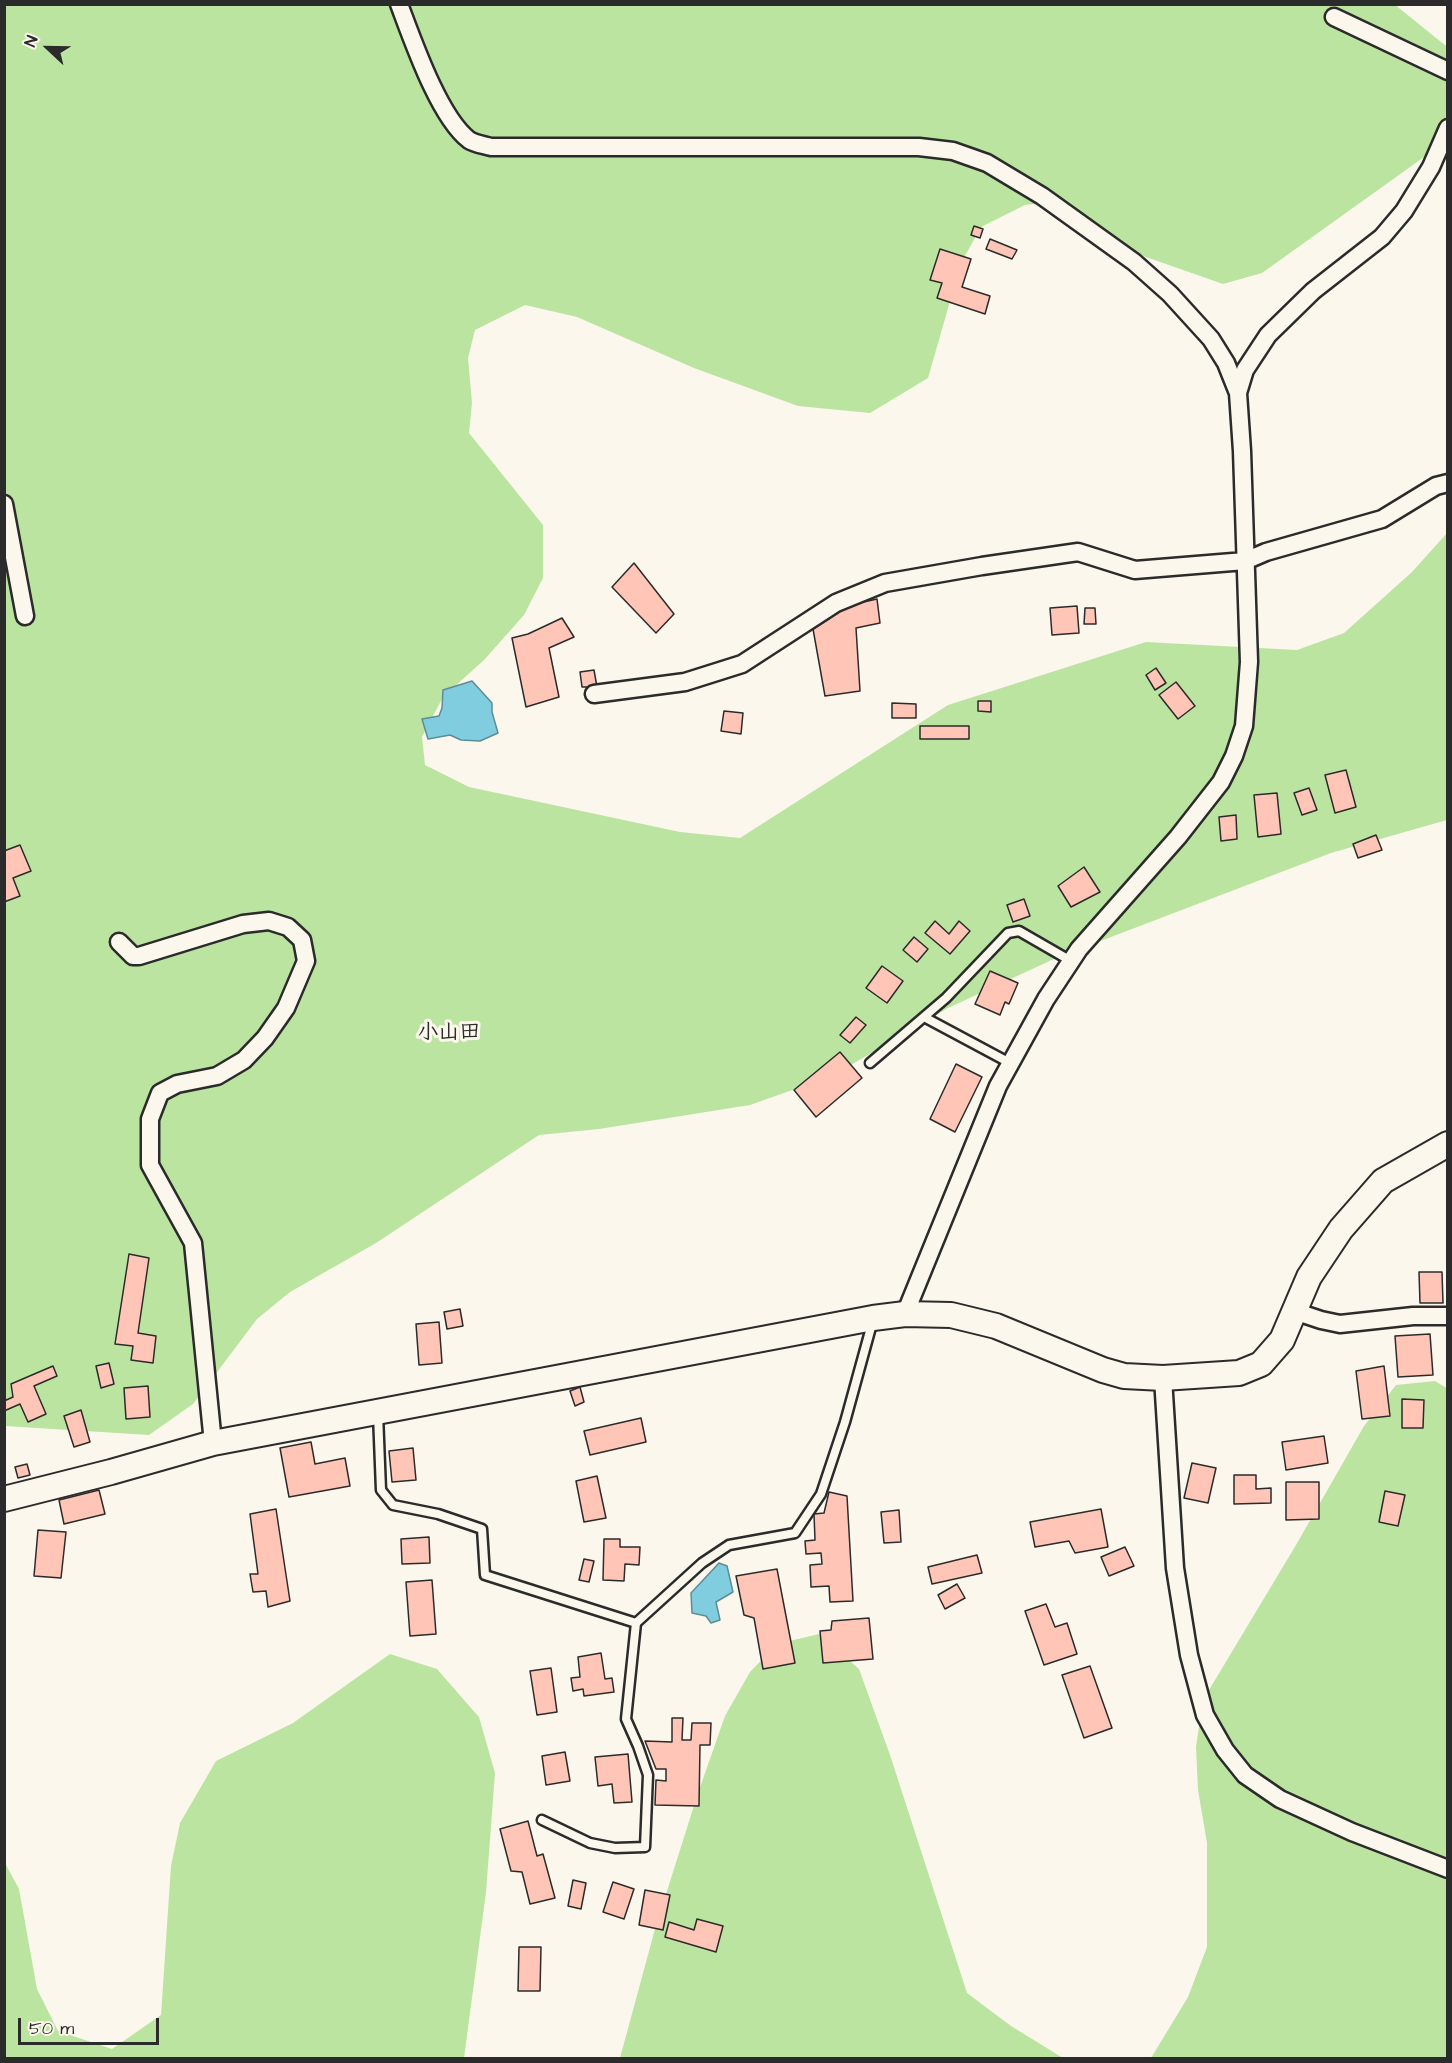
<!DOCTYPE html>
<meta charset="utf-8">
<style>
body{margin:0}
#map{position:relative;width:1452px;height:2063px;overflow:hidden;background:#fbf7ec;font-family:"Architects Daughter",sans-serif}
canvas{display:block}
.frame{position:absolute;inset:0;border:6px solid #2b2b2b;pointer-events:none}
.north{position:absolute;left:18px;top:18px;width:60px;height:60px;-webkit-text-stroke:4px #fbf7ec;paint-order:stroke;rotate:292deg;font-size:16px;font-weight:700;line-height:24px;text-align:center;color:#2b2b2b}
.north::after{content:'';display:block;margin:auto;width:21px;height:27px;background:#2b2b2b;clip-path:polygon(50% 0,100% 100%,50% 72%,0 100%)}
.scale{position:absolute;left:18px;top:2018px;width:141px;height:27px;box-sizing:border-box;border:3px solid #2b2b2b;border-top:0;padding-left:8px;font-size:18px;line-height:21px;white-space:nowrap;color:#2b2b2b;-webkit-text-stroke:4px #fbf7ec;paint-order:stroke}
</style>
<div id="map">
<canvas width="1452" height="2063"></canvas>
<div class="frame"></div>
<div class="north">N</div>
<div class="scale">50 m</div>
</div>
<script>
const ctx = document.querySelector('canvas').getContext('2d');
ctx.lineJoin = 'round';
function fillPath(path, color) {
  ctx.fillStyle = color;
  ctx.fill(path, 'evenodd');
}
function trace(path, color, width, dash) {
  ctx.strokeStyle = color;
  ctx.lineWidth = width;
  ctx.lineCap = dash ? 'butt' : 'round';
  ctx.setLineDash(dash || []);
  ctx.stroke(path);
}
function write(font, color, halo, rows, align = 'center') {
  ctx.font = font + ' "Architects Daughter","Klee One",sans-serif';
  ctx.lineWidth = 6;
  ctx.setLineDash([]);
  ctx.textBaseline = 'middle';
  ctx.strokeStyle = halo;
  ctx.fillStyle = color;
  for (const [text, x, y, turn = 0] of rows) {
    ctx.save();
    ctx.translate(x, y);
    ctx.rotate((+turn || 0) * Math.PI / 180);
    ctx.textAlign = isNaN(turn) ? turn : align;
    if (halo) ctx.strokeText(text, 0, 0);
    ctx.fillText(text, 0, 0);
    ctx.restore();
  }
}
fillPath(new Path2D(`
 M1394,4L1446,46L1448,52L1447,121L1424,157L1262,273L1223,284L1126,250L1052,202L1025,205L981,227L961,263L928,378L870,413L798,406L694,368L577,317L525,305L475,330L468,358L472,403L469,433L543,525V578L524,615L484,660L443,697L422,737L425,765L469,787L680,832L740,838L948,705L1146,642L1297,650L1344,633L1412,572L1447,533V820L1331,853L1056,958L948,1008L832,1076L750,1105L599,1129L539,1135L376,1243L290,1292L257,1319L193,1404L149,1435L5,1426V5Z
 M1435,1381L1448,1389L1447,2058H1151L1188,1997L1207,1947V1843L1198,1790L1196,1747L1203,1700L1296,1545L1364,1426L1396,1385Z
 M819,1634L859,1669L890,1755L967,1993L1011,2026L1063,2058H620L655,1929L697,1796L725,1716L750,1672L777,1644Z
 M390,1654L437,1669L464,1700L479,1717L495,1773L486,1892L464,2058H5V1863L19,1889L37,1989L58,2031L112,2049L161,2015L171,1866L180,1823L216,1761L293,1723Z`), '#bbe4a0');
const water = new Path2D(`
 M472,681L492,703V712L498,733L480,741L461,740L450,735L428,739L422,719L439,716L442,708L443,690Z
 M719,1563L727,1566L733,1592L716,1602L720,1620L711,1623L706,1616L692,1613L691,1593Z`);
fillPath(water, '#80cddf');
trace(water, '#5e8c97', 1.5);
const building = new Path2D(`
 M974,226L983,229L980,238L971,235Z
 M990,239L1017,250L1012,259L986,249Z
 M940,249L971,259L962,287L990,296L985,314L937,298L942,283L930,280Z
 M634,563L674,614L656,633L612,587Z
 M877,599L880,623L856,628L860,691L825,696L813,629L850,605Z
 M1077,606L1079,633L1052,635L1050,608Z
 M1085,608H1095L1096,624H1084Z
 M562,618L574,637L549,648L559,697L526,707L512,638L528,634Z
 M1156,668L1166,683L1155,690L1146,675Z
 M594,670L597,687H582L580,672Z
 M1176,682L1195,706L1178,719L1159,695Z
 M978,701H991V712L978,711Z
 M892,703L916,704V718H892Z
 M724,711L743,713L741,734L721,731Z
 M920,726H969V739H920Z
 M1346,770L1356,807L1335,813L1325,775Z
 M1309,788L1317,810L1302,815L1294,793Z
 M1277,793L1281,834L1258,837L1254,795Z
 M1236,815L1237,839L1221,841L1219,817Z
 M1376,835L1382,850L1358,858L1353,844Z
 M20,845L31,871L13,878L20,896L4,902V851Z
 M1084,867L1100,892L1071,907L1058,886Z
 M1024,899L1030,916L1013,922L1007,905Z
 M935,921L949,934L959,921L970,931L950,954L925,933Z
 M914,937L928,949L917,962L903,950Z
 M882,966L903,981L887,1003L866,988Z
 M990,971L1018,983L1009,1004L1005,1002L1000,1015L975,1004Z
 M856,1017L866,1025L850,1043L840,1035Z
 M840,1052L862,1078L816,1117L794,1090Z
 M956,1064L982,1077L955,1132L930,1119Z
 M129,1254L149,1258L138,1333L156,1336L153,1363L131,1360L133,1346L115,1344Z
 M1419,1272H1442L1443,1303H1420Z
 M460,1309L463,1326L447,1329L444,1312Z
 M439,1322L442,1363L419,1365L416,1324Z
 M1430,1334L1433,1375L1398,1377L1395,1336Z
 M109,1363L114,1384L101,1388L96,1366Z
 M53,1366L57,1376L34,1386L46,1414L28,1422L20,1404L4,1411V1401L13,1397L11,1384Z
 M1384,1366L1390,1416L1362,1419L1356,1371Z
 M148,1386L150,1417L126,1419L124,1388Z
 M580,1387L584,1402L575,1406L570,1391Z
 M1402,1399L1424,1400L1423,1428H1402Z
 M81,1410L90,1442L74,1447L64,1416Z
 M641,1418L646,1442L590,1455L584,1431Z
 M1324,1436L1328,1463L1286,1470L1282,1442Z
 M311,1442L315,1464L345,1458L350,1486L289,1497L280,1448Z
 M413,1448L416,1480L392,1482L389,1451Z
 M1192,1463L1216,1468L1208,1503L1184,1498Z
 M27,1464L30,1475L18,1478L15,1467Z
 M1234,1475H1256V1489L1271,1488V1503L1234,1504Z
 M597,1476L606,1518L584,1522L576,1481Z
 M1286,1482H1319V1519L1286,1520Z
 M99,1490L105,1514L64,1524L59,1500Z
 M1385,1491L1405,1495L1398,1526L1379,1522Z
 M829,1492L847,1496L853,1601L830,1602L829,1586L811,1587L810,1565L822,1564L821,1553L806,1554L805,1541L815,1540L814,1514L824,1513Z
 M276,1509L290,1601L268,1607L266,1591L253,1592L250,1574H258L250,1514Z
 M1101,1509L1108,1547L1075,1553L1069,1541L1035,1547L1030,1522Z
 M899,1510L901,1542L884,1543L881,1512Z
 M38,1530L66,1532L61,1578L34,1576Z
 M429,1537L430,1563L402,1564L401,1539Z
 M604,1539H620V1547H640L639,1565L625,1564L624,1581L603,1580Z
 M1125,1547L1134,1566L1109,1576L1101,1557Z
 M977,1555L982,1573L932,1584L928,1567Z
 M584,1559L594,1561L589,1582L579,1580Z
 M777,1569L795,1663L763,1669L754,1618L744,1615L736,1576Z
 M432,1580L436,1634L410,1636L406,1582Z
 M957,1584L965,1598L945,1609L938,1595Z
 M1046,1604L1055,1627L1067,1623L1077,1654L1044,1665L1025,1611Z
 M869,1618L873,1659L823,1663L820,1631L831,1630L832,1621Z
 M601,1653L605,1679L612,1678L614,1692L584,1696L583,1689L573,1691L571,1678L580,1677L578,1657Z
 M1090,1666L1112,1728L1084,1738L1062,1675Z
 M551,1668L557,1712L537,1715L530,1671Z
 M672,1718H683L682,1740H691L692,1723H711L710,1745H700L699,1806L655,1805L656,1780L666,1781V1769H656L645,1741L672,1742Z
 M565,1752L570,1781L546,1785L542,1756Z
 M628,1754L632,1802L614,1803L612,1784L598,1786L595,1757Z
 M528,1821L537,1856L543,1854L555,1898L530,1904L522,1872L511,1871L500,1829Z
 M573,1880L586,1883L581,1909L568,1906Z
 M613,1882L634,1889L624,1919L603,1912Z
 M645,1890L670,1895L663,1930L639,1925Z
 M697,1919L723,1926L716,1952L665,1937L669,1922L694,1930Z
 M519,1947H541L540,1991H518Z`);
fillPath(building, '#ffc5b6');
trace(building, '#2b2b2b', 1.5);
const lane = new Path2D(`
 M924,1017L1010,1063
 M870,1063L946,998L1008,933L1019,931L1071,961
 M378,1414L381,1490L393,1505L438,1514L482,1529L485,1575L636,1623
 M542,1820L590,1843L615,1848L645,1847L648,1775L638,1746L626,1719L636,1623L702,1563L729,1545L795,1533L821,1494L845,1422L873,1320`);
const street = new Path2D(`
 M399,4C413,41 439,117 469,140C475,144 485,145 491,147H919L953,151L987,163L1042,196L1134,262L1170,294L1211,339L1226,363L1238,393L1242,451L1249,662L1244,726L1234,756L1221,782L1178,837L1079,949L1046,999L998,1086L905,1314
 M1334,17L1448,71
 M1238,393L1245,370L1268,335L1313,291L1382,237L1404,211L1431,167L1448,128
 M4,504L25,616
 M594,694L685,682L742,664L836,603L885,583L982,566L1078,552L1135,570L1245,561L1266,552L1382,519L1436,486L1448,483
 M119,942L133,956H139L243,924L269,921L288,927L302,940L306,961L286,1008L265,1038L244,1060L217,1076L177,1084L160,1093L150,1119V1165L193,1243L213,1443
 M1294,1311L1321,1320L1340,1324L1413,1316H1448
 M1163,1378L1175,1568L1189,1655L1205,1715L1225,1750L1245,1775L1280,1799L1352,1832L1448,1869`);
const secondary = new Path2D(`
 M4,1499L111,1472L213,1443L873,1318L905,1314L951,1315L996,1326L1103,1370L1124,1376L1163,1378L1239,1373L1261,1364L1282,1340L1309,1277L1341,1229L1383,1181L1448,1144`);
trace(lane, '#2b2b2b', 13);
trace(street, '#2b2b2b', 21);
trace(secondary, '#2b2b2b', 28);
trace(lane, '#fbf7ec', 8);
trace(street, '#fbf7ec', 16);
trace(secondary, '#fbf7ec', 24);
write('bold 21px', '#2b2b2b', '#fbf7ec', [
 ["小山田",449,1034]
]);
</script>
